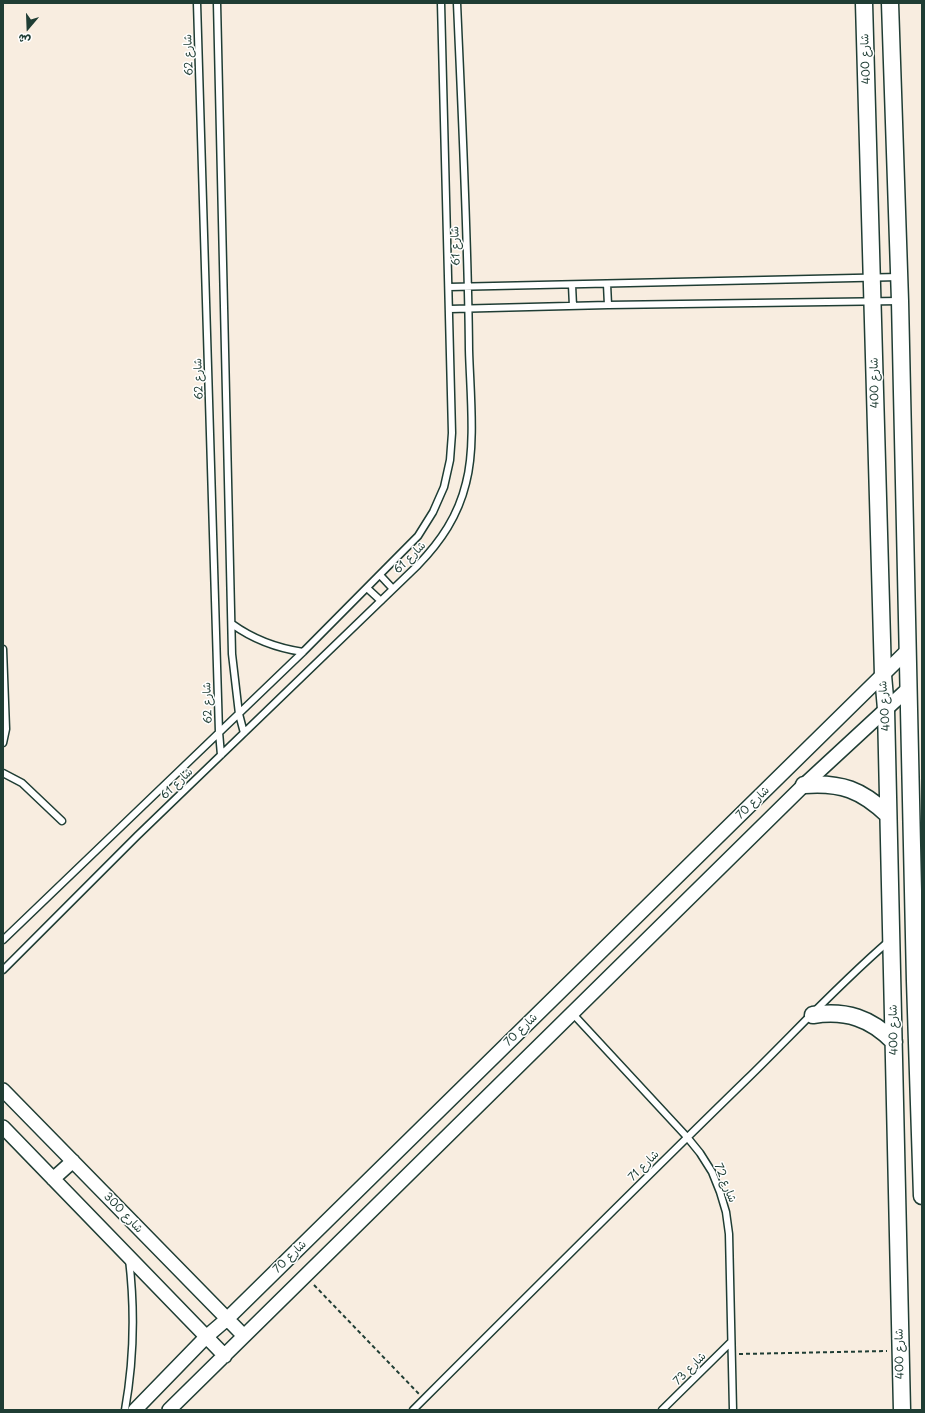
<!DOCTYPE html>
<meta charset="utf-8">
<style>
body{margin:0}
#map{position:relative;width:925px;height:1413px;overflow:hidden;background:#fff;font-family:"Playpen Sans","Playpen Sans Arabic",sans-serif}
canvas{display:block}
.frame{position:absolute;inset:0;border:4px solid #1f3d34;pointer-events:none}
.north{position:absolute;left:8px;top:8px;width:40px;height:40px;-webkit-text-stroke:3px #fff;paint-order:stroke;rotate:199deg;font-size:11px;font-weight:700;line-height:16px;text-align:center;color:#1f3d34}
.north::after{content:'';display:block;margin:auto;width:14px;height:18px;background:#1f3d34;clip-path:polygon(50% 0,100% 100%,50% 72%,0 100%)}
</style>
<div id="map">
<canvas width="925" height="1413"></canvas>
<div class="frame"></div>
<div class="north">ش</div>
</div>
<script>
const ctx = document.querySelector('canvas').getContext('2d');
ctx.lineJoin = 'round';
function fillPath(path, color) {
  ctx.fillStyle = color;
  ctx.fill(path, 'evenodd');
}
function trace(path, color, width, dash) {
  ctx.strokeStyle = color;
  ctx.lineWidth = width;
  ctx.lineCap = dash ? 'butt' : 'round';
  ctx.setLineDash(dash || []);
  ctx.stroke(path);
}
function write(font, color, halo, rows, align = 'center') {
  ctx.font = font + ' "Playpen Sans","Playpen Sans Arabic",sans-serif';
  ctx.lineWidth = 3;
  ctx.setLineDash([]);
  ctx.textBaseline = 'middle';
  ctx.strokeStyle = halo;
  ctx.fillStyle = color;
  for (const [text, x, y, turn = 0] of rows) {
    ctx.save();
    ctx.translate(x, y);
    ctx.rotate((+turn || 0) * Math.PI / 180);
    ctx.textAlign = isNaN(turn) ? turn : align;
    if (halo) ctx.strokeText(text, 0, 0);
    ctx.fillText(text, 0, 0);
    ctx.restore();
  }
}
fillPath(new Path2D(`
 M3,3H922V1410H3Z`), '#f8ede0');
const service = new Path2D(`
 M197,3L219,732L221,755
 M217,3L232,654L239,714L244,733
 M607,284L608,305
 M572,285L573,306
 M449,287L899,277
 M450,309L608,305L900,301
 M380,575L393,589
 M367,588L381,601
 M232,624C254,640 276,648 303,652
 M3,649L6,729L3,743
 M3,773L22,783L62,821
 M3,940L303,652L418,536L433,512L444,487L450,460L452,433L441,3
 M3,970L137,836L418,565C441,541 458,516 466,483C476,446 470,389 469,350C468,235 462,119 457,3
 M573,1014L687,1137L700,1153L712,1172L720,1192L726,1212L729,1234L733,1410
 M125,1410C134,1360 135,1310 129,1259
 M413,1410C524,1299 635,1188 747,1079C794,1033 839,984 889,941
 M662,1410L731,1342`);
const minor = new Path2D(`
 M3,1090L244,1336
 M3,1127L225,1356
 M53,1179L73,1161
 M135,1410L206,1337L227,1319L908,650
 M169,1410L804,785L909,688`);
const tertiary = new Path2D(`
 M864,3L883,675L886,709L902,1410
 M890,3L900,301L915,981L922,1196
 M804,785C841,782 862,790 888,815
 M813,1015C846,1010 871,1018 894,1042`);
trace(service, '#1f3d34', 9);
trace(minor, '#1f3d34', 16);
trace(tertiary, '#1f3d34', 19);
trace(new Path2D(`
 M314,1285L419,1394
 M739,1354L887,1351`), '#1f3d34', 2, [4, 3]);
trace(service, '#fff', 6);
trace(minor, '#fff', 13);
trace(tertiary, '#fff', 16);
write('11px', '#1f3d34', '#fff', [
 ["شارع 62",189,55,-92],
 ["شارع 400",866,59,-92],
 ["شارع 61",456,246,-92],
 ["شارع 62",199,379,-92],
 ["شارع 400",875,383,-91],
 ["شارع 61",410,558,-45],
 ["شارع 62",208,703,-92],
 ["شارع 400",885,706,-94],
 ["شارع 61",177,784,-44],
 ["شارع 70",753,803,-44],
 ["شارع 70",521,1030,-44],
 ["شارع 400",894,1030,-91],
 ["شارع 71",644,1166,-45],
 ["شارع 72",725,1183,68],
 ["شارع 300",123,1213,46],
 ["شارع 70",290,1257,-44],
 ["شارع 400",900,1354,-91],
 ["شارع 73",690,1369,-45]
]);
</script>
